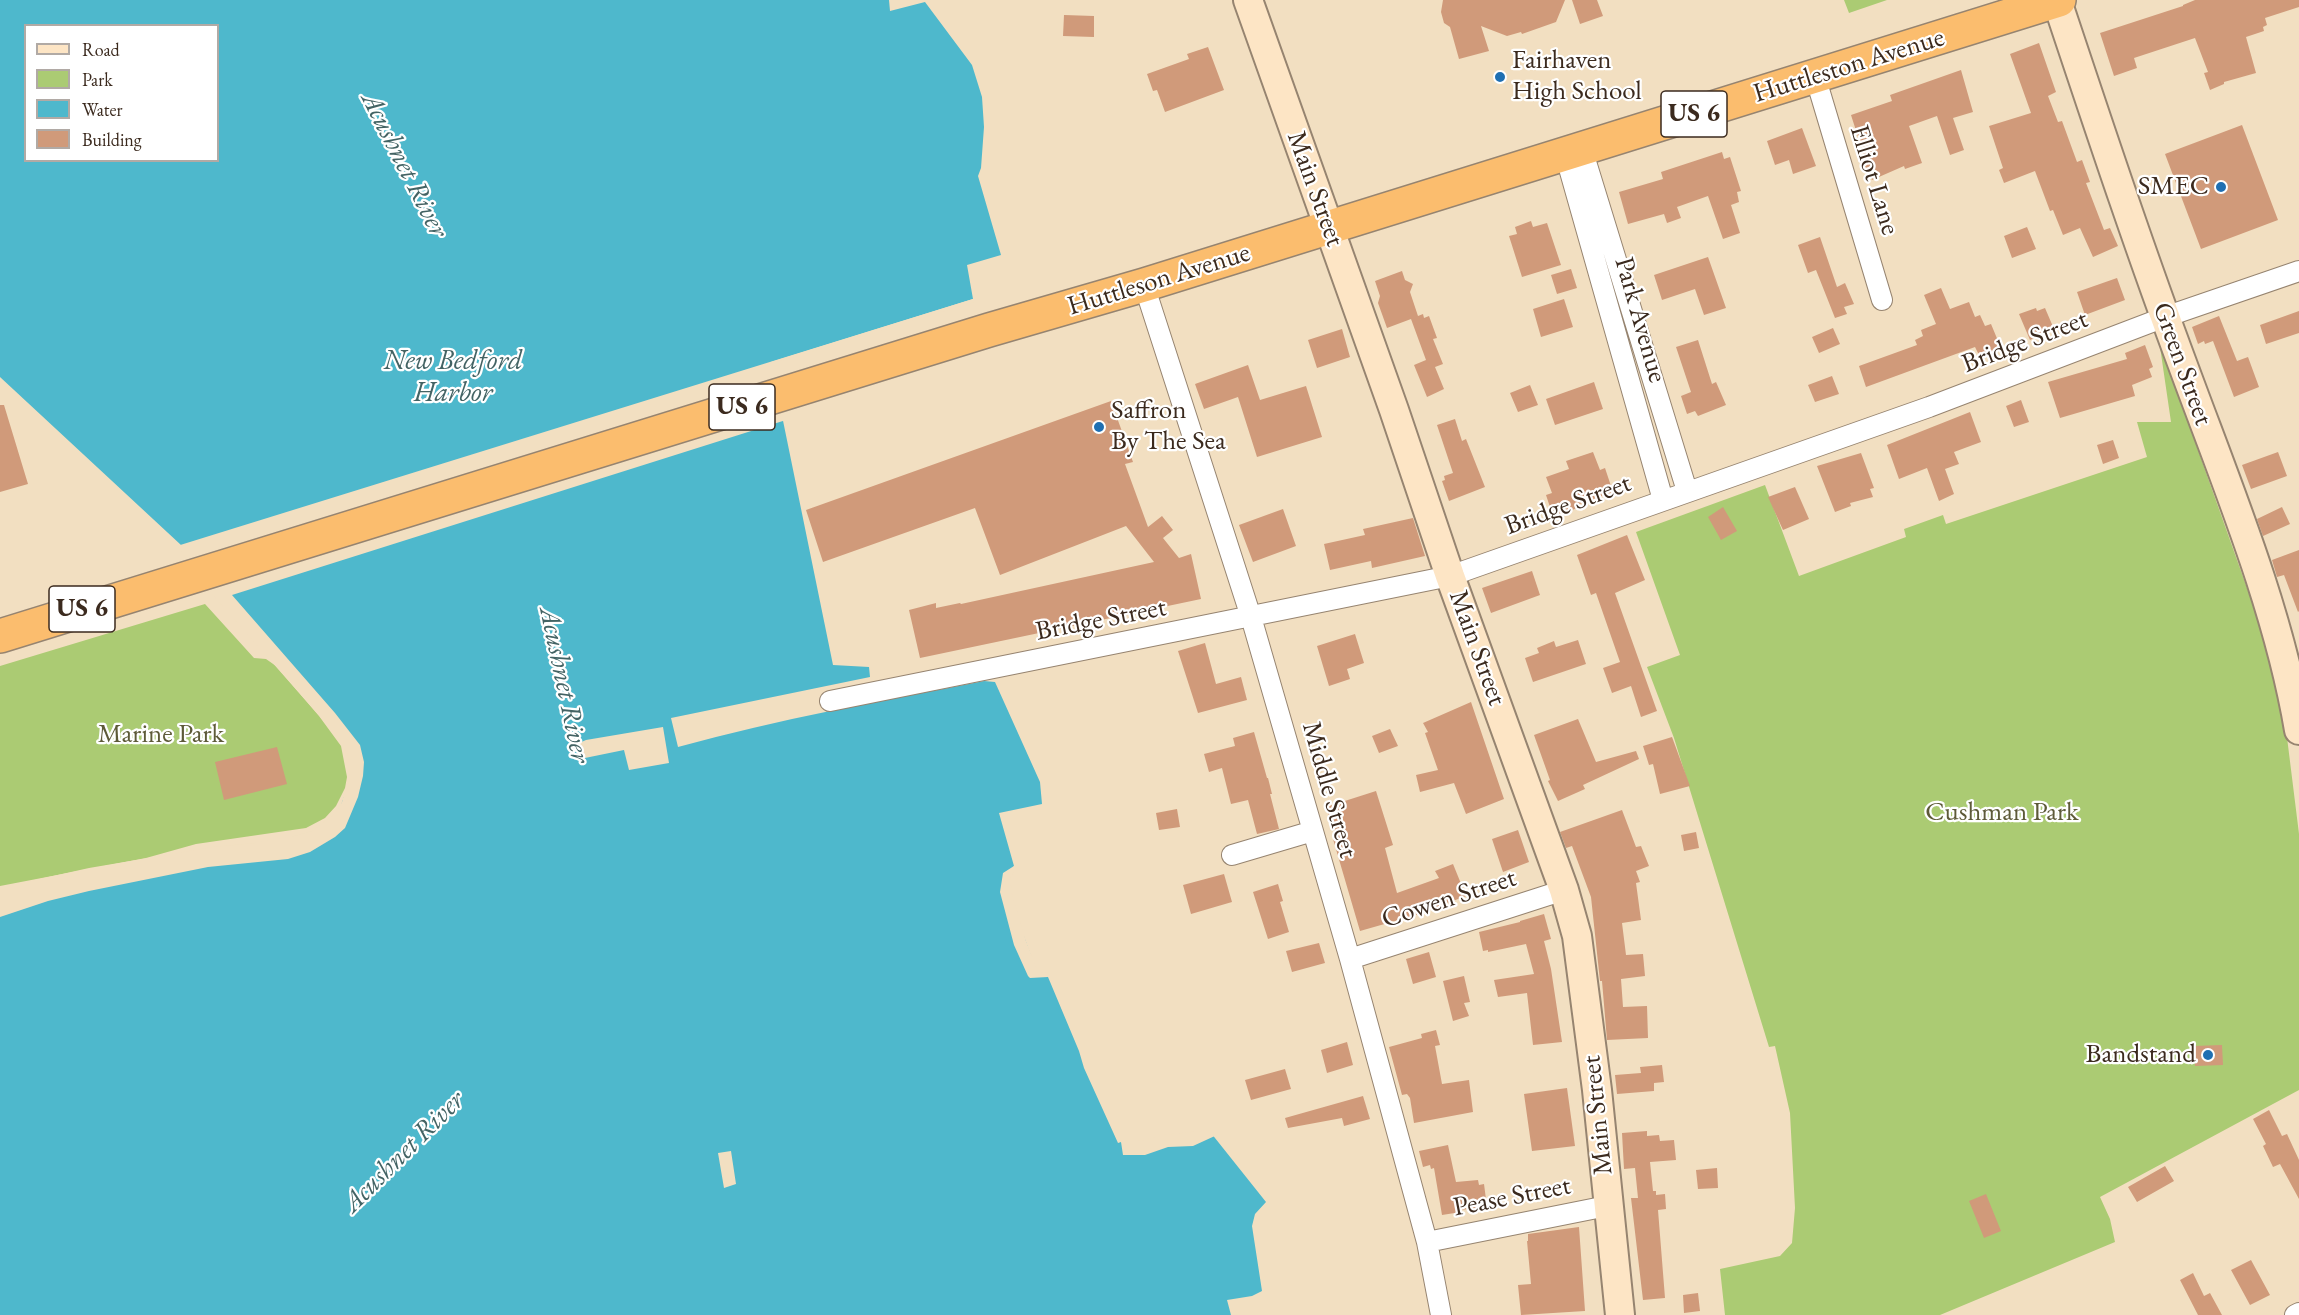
<!DOCTYPE html>
<style>
body{margin:0}
#map{position:relative;width:2299px;height:1315px;overflow:hidden;background:#f2dfc1;font-family:"EB Garamond",serif}
canvas{display:block}
.legend{position:absolute;left:24px;top:24px;width:195px;height:138px;box-sizing:border-box;background:#fff;border:2px solid #b1aaa5;margin:0;padding:8px 10px;list-style:none;font-size:18px;color:#3b2a1e}
.legend li{display:flex;align-items:center;gap:12px;height:30px}
.legend b{width:30px;border:2px solid #b1aaa5}
</style>
<div id="map">
<canvas width="2299" height="1315"></canvas>
<ul class="legend">
<li><b style="height:8px;background:#fde5c5"></b>Road</li>
<li><b style="height:16px;background:#abcb73"></b>Park</li>
<li><b style="height:16px;background:#4eb8cc"></b>Water</li>
<li><b style="height:16px;background:#d09a7a"></b>Building</li>
</ul>
</div>
<script>
const ctx = document.querySelector('canvas').getContext('2d');
ctx.lineJoin = 'round';
function fillPath(path, color) {
  ctx.fillStyle = color;
  ctx.fill(path, 'evenodd');
}
function trace(path, color, width, dash) {
  ctx.strokeStyle = color;
  ctx.lineWidth = width;
  ctx.lineCap = dash ? 'butt' : 'round';
  ctx.setLineDash(dash || []);
  ctx.stroke(path);
}
function write(font, color, halo, rows, align = 'center') {
  ctx.font = font + ' "EB Garamond",serif';
  ctx.lineWidth = 4.5;
  ctx.setLineDash([]);
  ctx.textBaseline = 'middle';
  ctx.strokeStyle = halo;
  ctx.fillStyle = color;
  for (const [text, x, y, turn = 0] of rows) {
    ctx.save();
    ctx.translate(x, y);
    ctx.rotate((+turn || 0) * Math.PI / 180);
    ctx.textAlign = isNaN(turn) ? turn : align;
    if (halo) ctx.strokeText(text, 0, 0);
    ctx.fillText(text, 0, 0);
    ctx.restore();
  }
}
fillPath(new Path2D(`
 M1844,0H1887L1849,13Z
 M2159,340L2280,681L2299,834V1090L2100,1197L2110,1219L2115,1242L1940,1315H1725L1720,1269L1780,1256L1792,1243L1795,1208L1790,1113L1775,1046L1769,1047L1674,738L1647,667L1680,655L1636,532L1765,485L1799,576L1906,537L1904,529L1943,515L1946,524L2147,457L2137,422H2171Z
 M205,604L254,658L266,659L276,666L319,716L341,746L347,777L345,788L336,806L325,818L306,828L196,844L146,858L0,886V666Z`), '#abcb73');
fillPath(new Path2D(`
 M0,0H889L890,11L925,2L972,65L982,97L984,127L981,168L978,176L1001,255L967,265L973,299L771,362L833,665L869,667L870,677L671,718L678,747C779,719 881,701 984,681L995,682L1040,782L1042,804L999,813L1014,866L1007,878L1009,895L1038,975L1048,977L1079,1051L1084,1068L1118,1143L1121,1142L1125,1145L1211,1133L1266,1202L1255,1214L1252,1226L1262,1291L1252,1296L1227,1300L1231,1315H0V893L313,834L337,816L353,772L350,752L332,726L181,545L0,377ZM26,26H218V160H26Z`), '#4eb8cc');
fillPath(new Path2D(`
 M976,298L974,302L774,363L786,420L232,595L335,713L360,745L364,762L363,776L358,797L345,828L335,837L310,852L288,859L208,867L89,891L48,901L0,917V890L8,886L89,868L213,847L255,843L291,837L312,831L323,823L335,814L342,802L350,772L347,753L330,728L218,601L177,546Z
 M663,727L669,763L629,770L624,750L580,759L577,744L586,740Z
 M1014,866V872L1010,878L1012,894L1026,941L1037,969L1040,972L1047,973L1048,977L1030,978L1028,976L1014,945L1000,892L1003,873Z
 M1211,1130L1217,1135L1193,1146L1168,1147L1145,1155H1123L1121,1142L1124,1140L1140,1141L1162,1135Z
 M731,1151L736,1184L724,1188L718,1153Z`), '#f2dfc1');
fillPath(new Path2D(`
 M1443,0H1565L1556,22L1522,34L1521,32L1507,36L1481,26L1489,51L1459,59L1450,27L1444,23L1441,12Z
 M1572,0H1597L1603,16L1580,24Z
 M2195,0H2299V7L2265,18L2267,25L2263,27L2264,31L2246,37L2256,73L2224,82V84L2210,90L2204,73L2208,72L2195,38L2134,58L2137,68L2114,76L2100,33L2183,6V5Z
 M1064,15L1094,16V37L1063,36Z
 M2039,43L2056,92L2048,96L2058,122L2062,121L2077,162L2082,160L2090,182L2086,183L2104,230L2110,228L2118,246L2093,257L2080,228L2063,235L2053,210L2050,211L2035,171L2004,183L1999,170L2003,168L1989,126L2031,113L2010,54Z
 M1208,47L1224,90L1165,112L1157,90L1153,91L1147,74L1189,59L1187,54Z
 M1961,70L1973,112L1953,118L1964,150L1950,155L1937,116L1909,126L1922,163L1905,169L1904,166L1872,180L1865,166L1867,165L1851,115L1892,101L1890,95Z
 M2242,125L2278,220L2201,249L2165,154Z
 M1802,128L1816,166L1793,174L1789,160L1775,165L1767,141Z
 M1722,152L1724,159L1730,157L1741,191L1737,192L1739,202L1731,205L1740,233L1723,239L1708,196L1677,207L1681,218L1667,223L1664,214L1628,224L1619,192L1663,179L1661,172Z
 M1531,221L1533,227L1547,223L1561,265L1522,277L1509,236L1517,234L1515,227Z
 M2027,227L2036,249L2012,258L2004,236Z
 M1820,237L1837,287L1845,283L1854,304L1844,307L1847,314L1835,318L1816,270L1808,273L1798,245Z
 M1708,257L1726,308L1704,315L1695,289L1662,300L1654,275Z
 M1571,269L1577,288L1557,294L1551,275Z
 M1402,271L1405,280L1413,284L1410,292L1418,316L1423,314L1424,318L1429,316L1437,338L1433,339L1443,364L1435,367L1444,389L1427,397L1414,365L1426,360L1411,319L1387,328L1378,303L1380,296L1375,281Z
 M2117,278L2125,300L2085,315L2077,292Z
 M1941,288L1950,309L1969,302L1975,317L1980,315L1985,326L1991,324L2001,348L1980,357L1975,347L1866,387L1859,366L1917,345L1915,340L1923,336L1921,330L1936,324L1924,295Z
 M1564,299L1573,327L1541,337L1533,309Z
 M2036,308L2037,311L2045,308L2054,329L2030,340L2019,314Z
 M2299,311V333L2266,344L2260,325Z
 M2219,316L2237,361L2248,357L2259,387L2234,397L2213,341L2205,344L2204,341L2198,344L2192,327Z
 M1833,328L1840,344L1819,353L1812,337Z
 M1342,329L1350,357L1317,368L1308,340Z
 M1698,340L1712,384L1716,382L1726,405L1698,416L1695,411L1687,414L1681,396L1691,392L1676,347Z
 M2145,345L2153,367L2149,369L2152,377L2132,385L2135,396L2060,418L2048,382L2127,359L2125,353Z
 M1248,365L1260,400L1306,386L1322,437L1257,457L1238,397L1204,409L1195,384Z
 M1832,376L1839,394L1815,402L1808,385Z
 M1594,382L1603,409L1555,425L1546,399Z
 M1530,385L1538,405L1518,412L1510,393Z
 M2021,400L2029,422L2014,427L2006,406Z
 M1111,401L1133,462L1125,464L1148,527L1162,516L1173,530L1163,538L1179,558L1191,554L1201,599L920,658L909,610L936,603V608L960,603L961,604L1154,562L1126,526L1000,575L975,508L823,562L806,510Z
 M0,405H4L28,484L0,492Z
 M1970,412L1981,442L1954,452L1959,464L1945,469L1954,494L1939,501L1927,468L1899,479L1887,445Z
 M1455,419L1462,441L1466,439L1485,487L1449,501L1442,481L1445,480L1444,476L1453,473L1437,425Z
 M2113,440L2119,458L2103,464L2097,445Z
 M1593,452L1600,470L1605,468L1613,492L1577,505L1578,508L1553,516L1546,495L1552,493L1546,477L1569,469L1566,461Z
 M2278,452L2287,476L2251,489L2242,465Z
 M1861,453L1874,488L1870,489L1873,497L1850,503L1851,506L1835,512L1817,466Z
 M1795,487L1809,519L1783,530L1768,497Z
 M1723,507L1737,531L1721,540L1708,517Z
 M2282,507L2290,524L2263,536L2257,519Z
 M1283,509L1296,546L1253,562L1239,525Z
 M1413,518L1425,556L1372,568L1371,561L1330,570L1324,544L1365,535L1363,529Z
 M1627,535L1645,580L1615,593L1657,711L1641,717L1631,686L1612,693L1603,668L1620,662L1596,593L1591,595L1577,555Z
 M2299,550V611L2298,612L2284,575L2277,577L2272,560Z
 M1532,571L1540,595L1491,613L1482,588Z
 M1355,634L1364,663L1347,669L1350,679L1329,686L1317,646Z
 M1578,640L1586,664L1533,682L1525,658L1539,653L1537,648L1554,641L1556,647Z
 M1205,643L1216,684L1241,677L1247,700L1198,713L1178,651Z
 M1471,702L1504,799L1466,814L1454,783L1420,792L1416,775L1438,770L1425,733L1428,732L1423,723Z
 M1578,719L1596,762L1636,751L1639,759L1583,785L1585,789L1558,801L1548,781L1550,780L1534,735Z
 M1390,729L1398,746L1379,753L1372,736Z
 M1254,732L1267,778H1268L1272,794H1270L1279,829L1257,834L1248,800L1231,804L1222,768L1209,772L1204,754L1235,746L1233,738Z
 M1672,737L1690,786L1660,794L1653,764L1649,765L1643,746Z
 M277,747L287,784L224,800L215,762Z
 M1376,791L1393,845L1385,848L1397,893L1439,878L1435,871L1453,864L1466,896L1416,915L1360,931L1333,839L1336,838L1326,807Z
 M1177,809L1180,827L1159,830L1156,813Z
 M1622,810L1636,847L1641,846L1649,866L1636,871L1640,882L1636,883L1641,920L1622,923L1626,955L1643,954L1645,976L1621,979L1623,1007L1647,1006L1648,1038L1607,1040L1602,981H1600L1591,897L1572,846L1566,848L1560,832Z
 M1518,830L1529,862L1503,872L1492,839Z
 M1696,832L1699,848L1684,851L1681,835Z
 M1224,874L1232,902L1191,914L1183,885Z
 M1278,884L1283,901L1280,902L1289,932L1268,939L1253,892Z
 M1544,914L1551,939L1544,941L1551,969L1562,1042L1533,1045L1527,993L1498,997L1494,980L1534,974L1526,944L1488,952V950L1483,951L1479,932L1520,922V921Z
 M1319,943L1325,963L1292,972L1286,951Z
 M1429,952L1436,977L1413,984L1406,959Z
 M1464,976L1470,1002L1464,1003L1469,1016L1453,1021L1443,981Z
 M1436,1030L1440,1045L1435,1046L1442,1084L1469,1080L1473,1112L1414,1123L1410,1098L1407,1094L1402,1095L1389,1047L1422,1038L1421,1034Z
 M1347,1042L1353,1065L1327,1073L1321,1050Z
 M2222,1045L2223,1065L2195,1066L2194,1046Z
 M1662,1065L1664,1082L1654,1083V1091L1617,1094L1615,1075L1641,1073L1640,1067Z
 M1285,1069L1291,1089L1251,1100L1245,1080Z
 M1567,1088L1575,1146L1532,1151L1524,1094Z
 M1363,1096L1370,1119L1344,1126L1342,1118L1288,1128L1285,1118Z
 M2269,1110L2282,1136L2287,1134L2299,1160V1199L2280,1164L2273,1167L2263,1146L2266,1144L2253,1119Z
 M1647,1131V1136L1659,1135L1660,1141L1674,1140L1676,1160L1650,1162L1653,1191H1656V1195L1665,1194L1666,1209L1658,1210L1665,1298L1643,1300L1631,1198H1638L1635,1168L1624,1169L1622,1133Z
 M1448,1145L1456,1182L1478,1180L1479,1185L1484,1184L1487,1207L1460,1210L1461,1212L1442,1215L1434,1168L1431,1169L1430,1165L1423,1167L1419,1151Z
 M2165,1166L2174,1181L2137,1202L2128,1187Z
 M1717,1168L1718,1188L1698,1189L1696,1170Z
 M1986,1194L2001,1231L1984,1238L1969,1201Z
 M1579,1227L1585,1311L1521,1315L1518,1285L1531,1284L1527,1241H1528V1234Z
 M2251,1260L2270,1295L2250,1305L2231,1270Z
 M2193,1273L2204,1296L2210,1293L2222,1315H2198L2180,1280Z
 M1698,1293L1700,1311L1684,1313L1683,1295Z`), '#d09a7a');
const street = new Path2D(`
 M1815,76L1882,300
 M1582,149L1687,491
 M1565,154L1663,500
 M1144,285L1251,617L1350,959L1427,1242L1441,1315
 M830,701L1450,576L1929,407L2165,317L2299,271
 M1232,855L1313,831
 M1350,959L1564,890
 M1427,1242L1607,1206
 M2295,1315L2299,1313`);
const secondary = new Path2D(`
 M1248,0L1394,410L1450,576L1564,890L1577,936L1597,1090L1620,1315
 M2057,1C2098,124 2139,248 2185,371C2227,485 2279,610 2299,730`);
const highway = new Path2D(`
 M0,636L989,330L1144,285L2059,0`);
trace(street, '#968470', 22);
trace(secondary, '#968470', 32);
trace(highway, '#968470', 36);
trace(street, '#fff', 20);
trace(secondary, '#fde5c5', 28);
trace(highway, '#fbbd6e', 33);
for (const [x, y, r, color] of [
 [1500,77,6,"#1f6fb2"],
 [2221,187,6,"#1f6fb2"],
 [1099,427,6,"#1f6fb2"],
 [2208,1055,6,"#1f6fb2"]
]) {
  const dot = new Path2D();
  dot.arc(x, y, r, 0, 2 * Math.PI);
  ctx.fillStyle = color;
  ctx.fill(dot);
  trace(dot, '#fff', 2);
}
for (const [x, y, w] of [
 [1694,114,66],
 [742,407,66],
 [82,609,66]
]) {
  const box = new Path2D();
  box.roundRect(x - w / 2, y - 23, w, 46, 4.5);
  ctx.fillStyle = '#fff';
  ctx.fill(box);
  trace(box, '#3b2a1e', 1.5);
}
write('bold 26px', '#3b2a1e', null, [
 ["US 6",1694,114],
 ["US 6",742,407],
 ["US 6",82,609]
]);
write('27px', '#3b2a1e', '#fff', [
 ["Fairhaven",1512,61],
 ["High School",1512,92],
 ["SMEC",2209,187,"right"],
 ["Saffron",1111,411],
 ["By The Sea",1111,442],
 ["Bandstand",2196,1055,"right"]
], 'left');
write('27px', '#3b2a1e', '#fff', [
 ["Huttleston Avenue",1849,66,-17],
 ["Elliot Lane",1874,180,73],
 ["Main Street",1315,189,70],
 ["Huttleson Avenue",1159,280,-17],
 ["Park Avenue",1640,320,74],
 ["Bridge Street",2025,342,-21],
 ["Green Street",2182,364,70],
 ["Bridge Street",1568,505,-20],
 ["Bridge Street",1101,620,-11],
 ["Main Street",1477,648,70],
 ["Middle Street",1329,790,74],
 ["Cowen Street",1449,899,-18],
 ["Main Street",1598,1115,-96],
 ["Pease Street",1512,1197,-11]
]);
write('27px', '#5d5a38', '#fff', [
 ["Marine Park",161,735],
 ["Cushman Park",2002,813]
]);
write('italic 28px', '#436364', '#fff', [
 ["Acushnet River",404,165,63],
 ["New Bedford",453,361],
 ["Harbor",453,393],
 ["Acushnet River",564,685,78],
 ["Acushnet River",404,1152,-45]
]);
</script>
